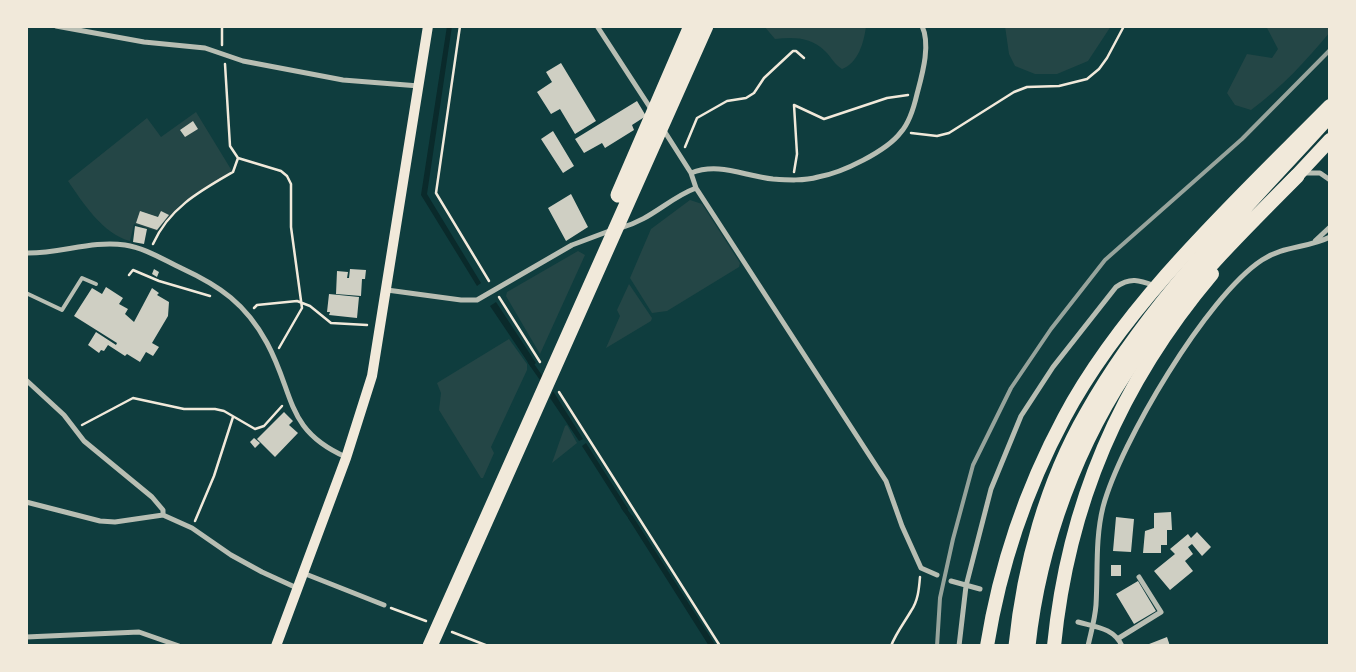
<!DOCTYPE html>
<style>
body{margin:0}
#map{position:relative;width:1356px;height:672px;overflow:hidden;background:#0f3d3e;font-family:Lora,serif}
canvas{display:block}
.frame{position:absolute;inset:0;border:28px solid #f1e9da;pointer-events:none}
</style>
<div id="map">
<canvas width="1356" height="672"></canvas>
<div class="frame"></div>
</div>
<script>
const ctx = document.querySelector('canvas').getContext('2d');
ctx.lineJoin = 'round';
function fillPath(path, color) {
  ctx.fillStyle = color;
  ctx.fill(path, 'evenodd');
}
function trace(path, color, width, dash) {
  ctx.strokeStyle = color;
  ctx.lineWidth = width;
  ctx.lineCap = dash ? 'butt' : 'round';
  ctx.setLineDash(dash || []);
  ctx.stroke(path);
}
fillPath(new Path2D(`
 M764,26H866C864,43 858,63 842,69C834,64 832,58 825,51C811,37 794,37 775,39Z
 M1005,26H1111L1088,61L1057,74H1035L1015,66L1009,54Z
 M1266,26H1330V32C1306,61 1281,88 1251,110L1235,105L1227,93L1247,54L1272,58L1278,49Z
 M196,112L232,171L181,204L157,231L134,224L130,241C103,234 83,203 68,181L147,118L161,137Z
 M690,200L702,204L740,263L739,267L667,311L652,313L630,278L651,229Z
 M578,251L585,255L540,354L506,296L507,292Z
 M629,284L652,318L651,321L606,348L620,316L617,310Z
 M509,339L527,364V370L491,447L494,453L483,478H481L439,410L441,393L437,383Z
 M567,425L577,443L552,463L565,426Z`), '#244646');
fillPath(new Path2D(`
 M447,26H452L427,194L481,283L477,286L421,195Z
 M496,302L536,363L531,367L490,306Z
 M553,391L583,439L579,441L550,398Z
 M586,443L628,509L624,512L582,446Z
 M632,515L716,646H709L628,518Z`), '#0a2a2b');
trace(new Path2D(`
 M530,362L544,382
 M623,507L633,521`), '#0a2a2b', 4.5);
fillPath(new Path2D(`
 M561,63L596,121L575,134L560,109L551,114L537,92L552,82L546,72Z
 M637,101L646,116L632,125L634,130L605,148L602,143L584,153L575,139Z
 M193,121L198,129L185,137L180,130Z
 M553,131L574,166L563,173L541,139Z
 M571,194L588,227L566,241L548,208Z
 M140,211L158,217L161,211L169,215L157,230L136,223Z
 M135,226L147,229L144,244L133,242Z
 M154,269L159,272L157,277L152,274Z
 M350,269L366,270L365,279H362L361,296L336,294L337,271L348,272L347,278H349Z
 M106,287L123,298L119,304L128,309L125,314L134,322L152,288L159,293L157,295L169,302L168,316L152,343L159,347L153,356L146,352L140,362L127,354L125,356L108,345L104,351L101,350L99,353L88,345L96,332L116,345L117,343L74,316L92,288L102,294Z
 M329,294L359,297L357,318L329,315L330,312H327Z
 M284,412L293,421L289,425L298,433L275,457L257,439Z
 M254,438L260,443L255,448L250,442Z
 M1171,512L1172,530H1167V545H1161V553H1143L1145,531L1154,528V513Z
 M1116,517L1134,519L1131,552L1113,551Z
 M1197,532L1211,547L1202,556L1192,544L1188,547L1193,554L1185,561L1193,571L1170,590L1154,571L1175,554L1170,549L1188,534L1191,538Z
 M1111,565H1121V576H1111Z
 M1138,581L1156,611L1134,624L1116,594Z
 M1167,637L1170,646H1144Z`), '#cfcfc3');
trace(new Path2D(`
 M222,26V45
 M460,26L436,193L489,281
 M911,133L937,136L949,133L1014,92L1027,87L1059,86L1087,79L1099,69L1107,58L1124,26
 M685,147L697,118L727,101L746,98L754,93L764,78L793,51H796L804,58
 M238,158L281,171L287,176L291,184V227L302,308L279,348
 M794,172L797,154L794,105L824,119L887,98L908,95
 M153,244C169,208 200,191 233,172L238,158L230,146L225,64
 M129,275L133,270L159,281L210,296
 M499,297L540,362
 M254,308L257,305L297,301L310,306L331,323L367,325
 M559,392L720,646
 M82,425L133,398L184,409H215L224,411L255,429L264,426L282,406
 M195,521L214,476L233,417
 M391,608L426,621
 M452,632L488,646
 M891,646C896,633 904,623 911,611C918,601 919,589 920,577`), '#f1e9da', 2.5);
trace(new Path2D(`
 M26,293L62,310L82,278L96,284`), '#b8beb3', 4);
trace(new Path2D(`
 M56,26L144,42L205,48L243,61L343,80L419,86
 M597,26L651,109
 M663,129L691,173L696,188L886,481L902,526L921,568L937,575
 M691,173C719,162 744,176 773,179C788,180 804,181 818,177C842,173 887,151 901,132C910,122 914,107 917,94C922,75 931,45 922,26
 M1303,173H1320L1330,180
 M620,228C651,220 669,198 696,188
 M1315,241L1330,227
 M26,253C59,254 92,240 125,245C145,248 162,259 181,268C220,286 246,304 267,343C295,395 285,430 346,457
 M387,290L461,300H477L572,245L612,230
 M26,380L64,415L84,441L152,497L163,510V515
 M26,502L100,521L115,522L163,515L192,528L231,555L262,572L297,588
 M303,573L384,605
 M951,581L980,589
 M1078,622C1096,627 1114,628 1122,646
 M26,637L139,632L179,646
 M1119,638L1161,612L1139,577
 M959,646L966,586L991,489L1021,416L1053,367L1116,287C1130,277 1139,280 1155,286
 M1088,646C1091,632 1095,619 1096,605C1098,572 1095,539 1103,507C1120,443 1207,296 1262,260C1283,246 1308,248 1330,237`), '#b8beb3', 5);
trace(new Path2D(`
 M276,646L346,458L372,376L428,26`), '#f1e9da', 10);
trace(new Path2D(`
 M1289,184L1330,140
 M987,646C1000,566 1026,489 1064,418C1125,303 1238,199 1330,106
 M1054,646C1068,504 1120,383 1212,274`), '#f1e9da', 14);
trace(new Path2D(`
 M618,195L691,26
 M430,646L706,26
 M1016,646C1024,566 1047,482 1087,413C1150,301 1245,209 1330,115
 M1028,646C1039,544 1077,441 1136,357C1182,291 1240,233 1297,176`), '#f1e9da', 15);
trace(new Path2D(`
 M937,646L940,598L953,539L973,465L1011,388L1051,329L1105,260L1242,139L1330,50`), '#97a49c', 4);
</script>
